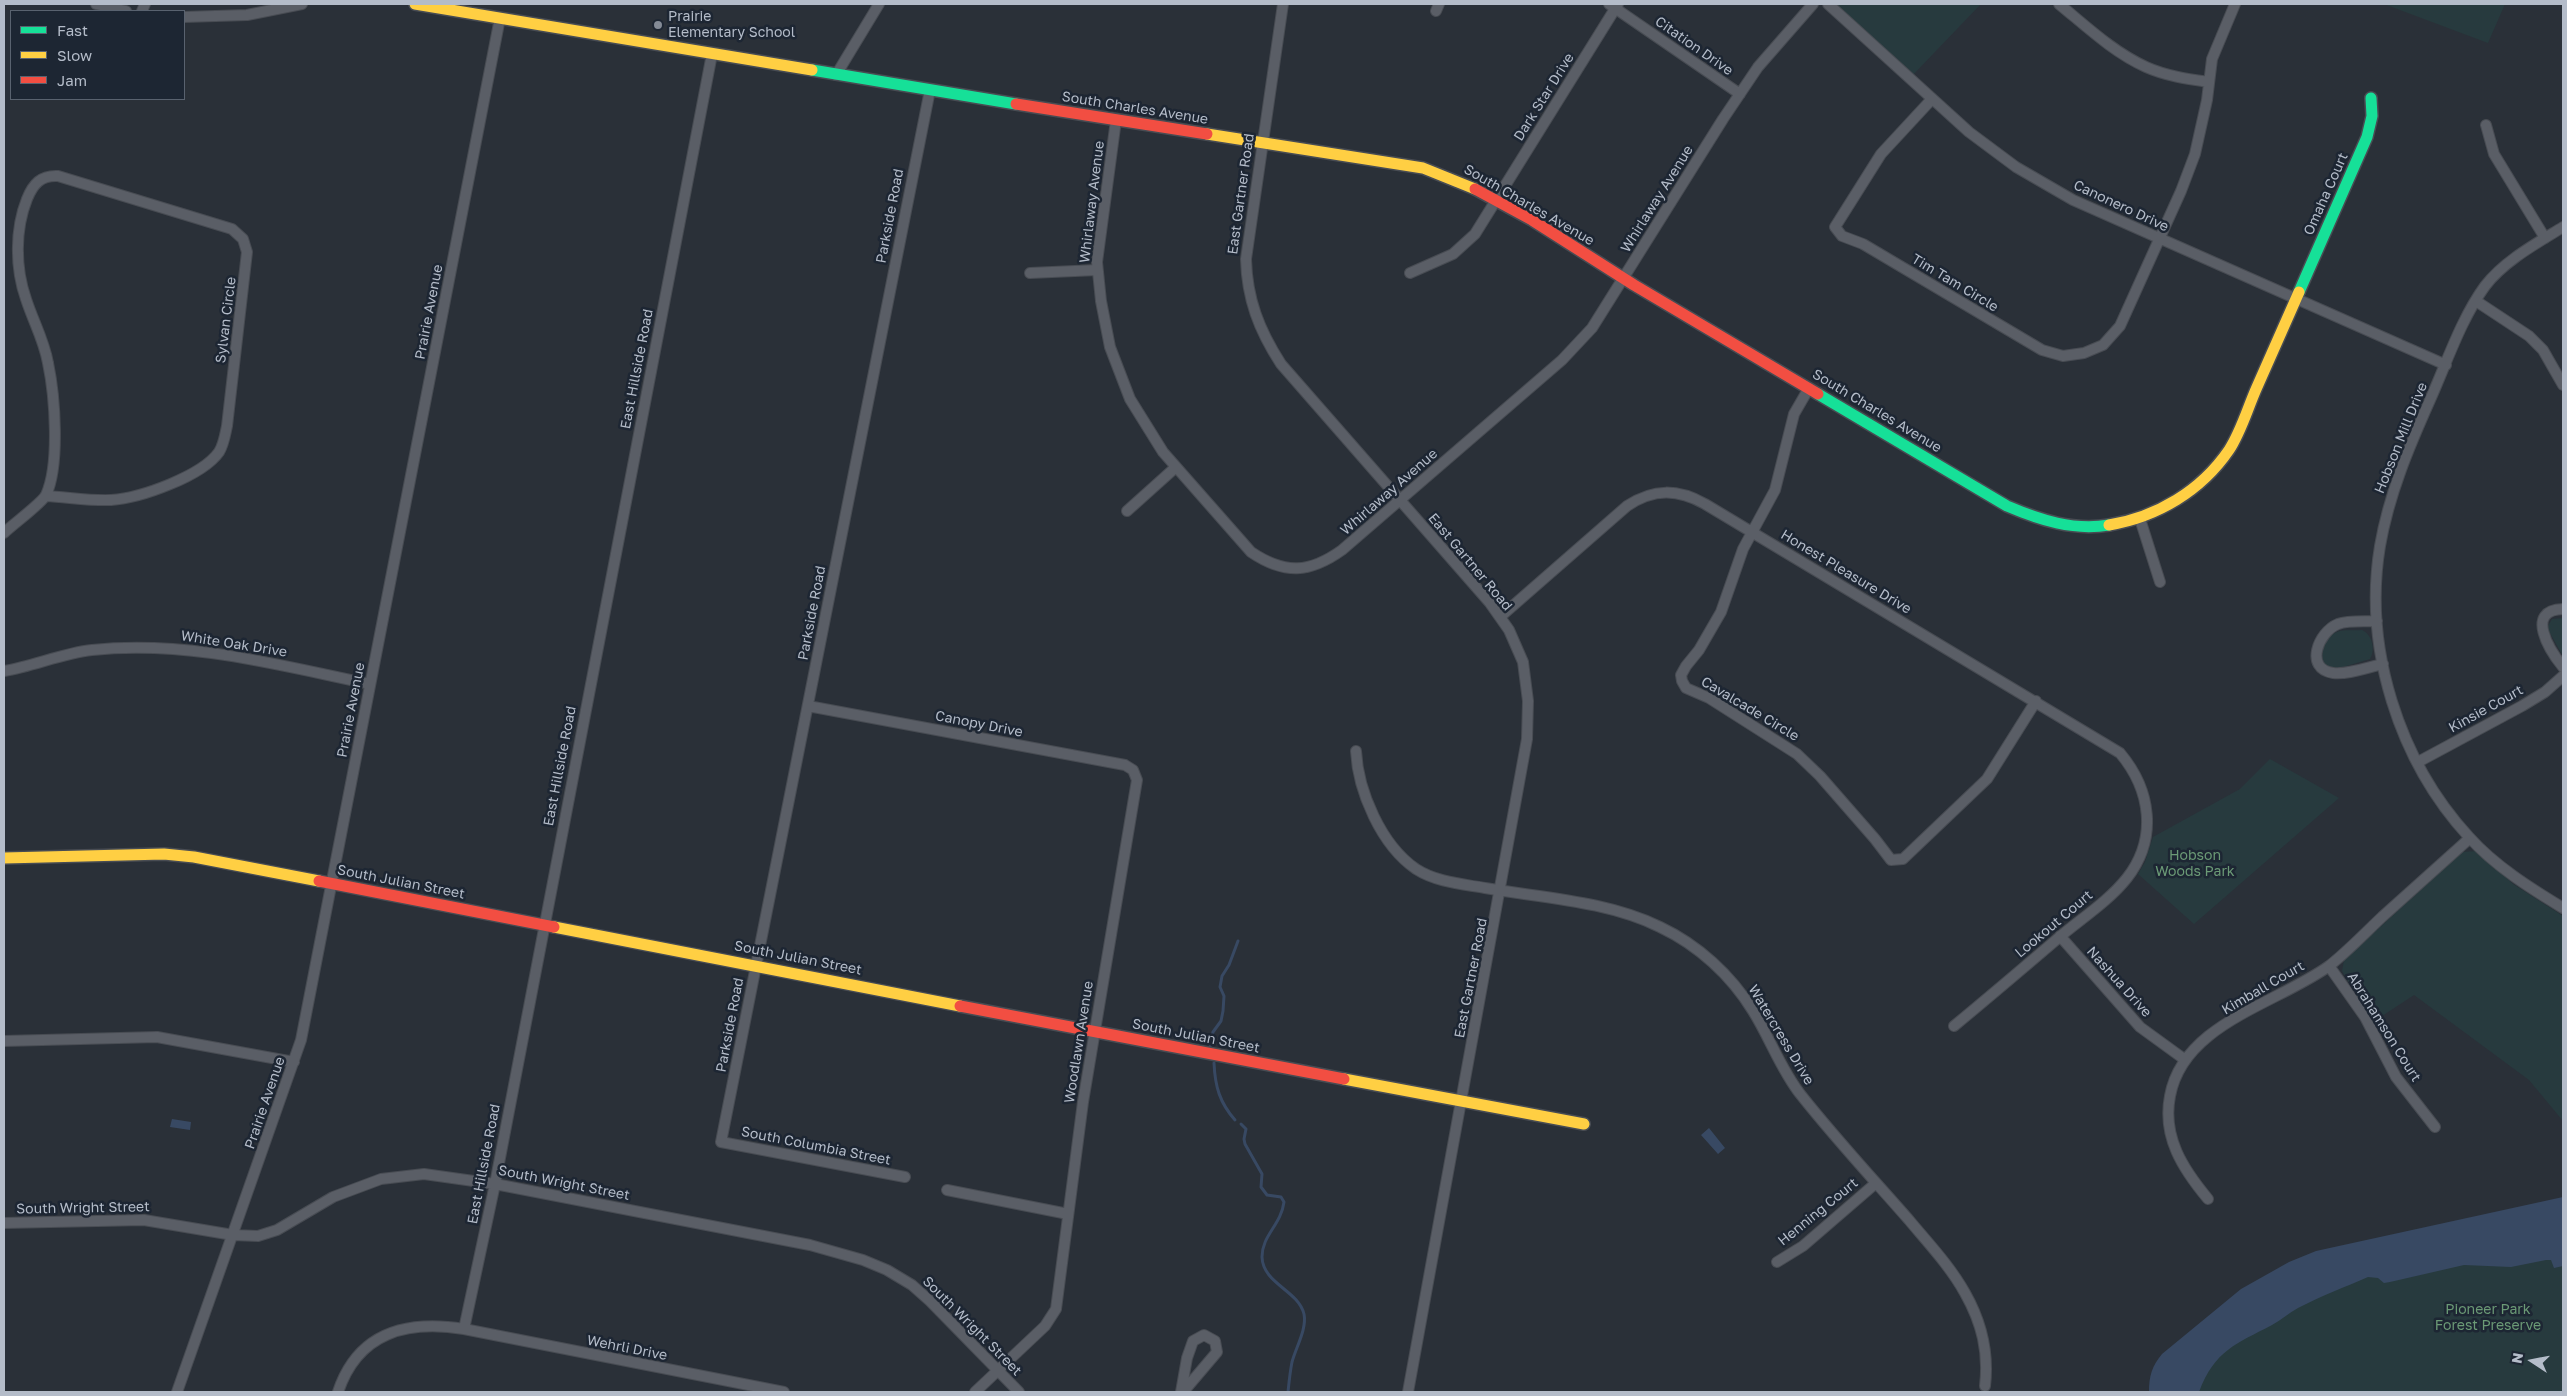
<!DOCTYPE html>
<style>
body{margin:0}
#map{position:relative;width:2567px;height:1396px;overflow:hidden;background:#2a3038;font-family:"Golos Text",sans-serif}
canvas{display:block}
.frame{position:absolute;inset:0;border:5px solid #b4bcc9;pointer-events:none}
.legend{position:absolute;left:10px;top:10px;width:175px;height:90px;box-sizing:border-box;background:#1d2633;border:1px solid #59626f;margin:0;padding:6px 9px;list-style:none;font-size:15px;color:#b4bcc9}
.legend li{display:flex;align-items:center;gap:10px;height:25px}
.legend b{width:25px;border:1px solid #59626f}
.north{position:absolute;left:2507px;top:1336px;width:50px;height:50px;-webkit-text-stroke:4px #1d2633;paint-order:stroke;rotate:281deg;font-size:14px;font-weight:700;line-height:20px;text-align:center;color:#b4bcc9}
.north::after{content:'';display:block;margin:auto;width:18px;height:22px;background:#b4bcc9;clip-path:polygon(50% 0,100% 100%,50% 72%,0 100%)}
</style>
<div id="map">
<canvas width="2567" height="1396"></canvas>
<div class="frame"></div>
<ul class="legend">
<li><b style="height:6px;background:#16e098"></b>Fast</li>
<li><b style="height:6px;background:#ffcf43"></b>Slow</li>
<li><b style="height:6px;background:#f24e42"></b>Jam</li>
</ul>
<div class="north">N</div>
</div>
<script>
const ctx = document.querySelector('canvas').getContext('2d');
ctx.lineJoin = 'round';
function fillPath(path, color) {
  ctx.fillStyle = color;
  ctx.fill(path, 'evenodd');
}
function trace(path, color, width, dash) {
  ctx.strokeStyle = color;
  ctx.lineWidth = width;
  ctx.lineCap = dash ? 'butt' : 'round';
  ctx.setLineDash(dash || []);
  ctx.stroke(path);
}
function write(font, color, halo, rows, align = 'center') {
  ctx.font = font + ' "Golos Text",sans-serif';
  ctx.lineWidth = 5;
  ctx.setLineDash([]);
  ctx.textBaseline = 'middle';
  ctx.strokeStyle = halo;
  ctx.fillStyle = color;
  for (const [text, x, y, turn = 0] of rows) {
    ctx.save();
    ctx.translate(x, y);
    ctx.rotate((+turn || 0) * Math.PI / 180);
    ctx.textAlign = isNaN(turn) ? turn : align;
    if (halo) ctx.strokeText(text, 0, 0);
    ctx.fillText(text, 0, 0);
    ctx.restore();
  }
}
fillPath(new Path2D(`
 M1831,4H1981L1911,77Z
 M2384,4H2505L2488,43Z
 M2563,618V656L2547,628L2552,619Z
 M2362,630C2372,634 2376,650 2370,659L2333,670C2313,664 2325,636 2337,632C2344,629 2355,631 2362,630Z
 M2270,759L2339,798L2194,924L2138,874L2145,862L2153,837L2240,789Z
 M2477,851L2513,884L2563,916V1121L2529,1080L2414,995L2373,1022L2342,971L2344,960L2462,852Z
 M2563,1236V1392H2172L2327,1273Z`), '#273a3e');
fillPath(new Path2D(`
 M172,1119L191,1122L190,1130L170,1127Z
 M1709,1128L1725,1148L1718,1154L1701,1135Z
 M2563,1197V1266L2554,1268L2551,1260H2546L2511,1267L2464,1265L2390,1282L2384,1283L2378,1278L2368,1277C2345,1287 2321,1296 2298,1308C2289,1313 2281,1320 2272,1325C2236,1344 2215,1350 2199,1392H2149C2149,1376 2152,1366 2162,1354L2241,1289L2289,1262L2316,1251Z`), '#384963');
trace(new Path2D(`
 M1210,1047L1213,1032L1221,1021L1223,1011L1224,996L1220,987L1222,976L1229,965L1238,941
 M1214,1063C1215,1087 1220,1103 1235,1120
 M1241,1124L1246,1129L1244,1139L1245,1144L1262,1174L1261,1187L1267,1195L1281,1197L1284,1202C1281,1225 1262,1235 1262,1257C1263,1284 1298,1290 1304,1314C1307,1329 1296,1347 1292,1362C1290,1372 1289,1382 1288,1392`), '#384963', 3);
const street = new Path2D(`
 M96,4L126,11
 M1283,4L1246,259C1247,299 1259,330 1281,364L1490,603L1509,630L1523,662L1528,701L1527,739L1408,1392
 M1609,4L1740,94
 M1828,4L1969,132L2016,167L2073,200L2446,365
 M2059,4C2086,26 2113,52 2146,67C2166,76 2188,79 2209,82
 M142,11L145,4
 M1436,11L1439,4
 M184,17L247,15L302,4
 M836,75L879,4
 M1931,100L1881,154L1835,227L1842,236L1863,244L2042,350L2063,356L2084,353L2103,345L2120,326L2181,191L2195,154L2207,100L2212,59L2235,4
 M1116,120L1097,262L1101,301L1110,347L1130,399L1163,452L1251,552C1285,575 1310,573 1342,550L1562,360L1592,328L1723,119L1758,67L1813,4
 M2486,125L2494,154L2545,238
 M2563,227C2537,243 2504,261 2485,286C2461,319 2447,362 2430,400C2409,447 2389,494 2380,546C2363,648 2399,761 2469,837C2495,866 2530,888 2563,908
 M1030,273L1097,270
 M1410,273L1453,254L1475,234L1618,4
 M2476,301L2529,336L2543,350L2563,385
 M1809,388L1794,414L1775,490L1743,549L1721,612L1699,650L1686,666L1681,675L1682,681L1686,688L1709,698L1797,754L1820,776L1875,839L1891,860L1903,859L1987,779L2036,701
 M1127,511L1176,467
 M2140,519L2160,582
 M4,533C12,525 42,503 46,495C60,465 55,396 48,363C44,340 33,321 26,299C15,268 15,229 27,199C33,184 41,175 58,176L232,229L243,239L247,252L227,426C225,435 224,444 219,452C202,476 141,498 111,500C90,501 67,497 46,496
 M2563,609C2524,610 2550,651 2563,667
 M1500,617L1627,506C1654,488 1678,489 1705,504L2120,753C2151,790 2158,838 2127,878C2108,902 2079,920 2056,940C2022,969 1988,998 1954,1026
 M2377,621C2365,622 2349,620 2338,624C2318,632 2304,669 2333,673C2348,675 2368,667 2383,664
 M4,671C34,666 63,653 92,650C187,640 278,665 370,684
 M808,706L1125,765L1133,770L1137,780L1083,1102L1056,1309L1045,1326L975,1392
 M1356,751C1358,791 1381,845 1416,869C1436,882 1462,884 1485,888C1543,898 1607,901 1660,927C1698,945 1731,975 1753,1011C1770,1038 1781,1070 1801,1095C1835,1138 1873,1179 1909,1220C1929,1244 1950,1266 1965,1293C1982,1323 1989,1352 1985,1386
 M2418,762L2522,706L2545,692L2563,676
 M2060,936L2140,1027L2184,1059
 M2329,966L2365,1017L2396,1077L2435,1127
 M4,1041L157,1037L294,1062
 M905,1177L721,1142L930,90
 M947,1190L1068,1214
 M2208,1199C2183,1169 2162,1137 2170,1096C2183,1024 2276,1004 2329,966C2348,951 2365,933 2382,917C2411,891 2441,864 2470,838
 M4,1223L144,1220L233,1235L258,1236L277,1230L333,1197L381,1179L424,1174L495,1184L810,1245L863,1260L887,1270L912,1285L930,1301L1019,1392
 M1777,1262L1803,1246L1876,1183
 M464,1329L495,1184L712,54
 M177,1392L301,1040L500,18
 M338,1392C358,1332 407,1320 464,1329L784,1392
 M1181,1392L1187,1358L1193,1341L1204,1335L1215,1341L1217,1352L1183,1392`);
const fast = new Path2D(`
 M812,70L1016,104
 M2299,292L2367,137L2372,116L2371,98
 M1818,394L2007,506C2040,520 2073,531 2109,525`);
const slow = new Path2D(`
 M415,4L812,70
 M1207,134L1423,168L1475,189
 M2109,525C2157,517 2201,491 2229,450C2241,432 2248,407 2257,387C2271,355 2285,324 2299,292
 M4,858L164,854L194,857L319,881
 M554,927L960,1006
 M1344,1079L1584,1124`);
const jam = new Path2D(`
 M1016,104L1207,134
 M1475,189L1532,220L1634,285L1818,394
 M319,881L554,927
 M960,1006L1344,1079`);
trace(street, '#484c53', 12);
trace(fast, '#484c53', 14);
trace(slow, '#484c53', 14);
trace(jam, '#484c53', 14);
trace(street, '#5a5e66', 10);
trace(fast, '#16e098', 11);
trace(slow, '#ffcf43', 11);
trace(jam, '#f24e42', 11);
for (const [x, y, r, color] of [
 [658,25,5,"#848b96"]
]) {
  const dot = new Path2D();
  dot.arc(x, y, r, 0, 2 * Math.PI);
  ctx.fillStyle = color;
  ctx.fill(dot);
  trace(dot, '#1d2633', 2);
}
write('14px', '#b4bcc9', '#1d2633', [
 ["Prairie",668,17],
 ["Elementary School",668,33]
], 'left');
write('14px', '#b4bcc9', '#1d2633', [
 ["Citation Drive",1694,46,35],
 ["Dark Star Drive",1544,97,-58],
 ["South Charles Avenue",1135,108,9],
 ["East Gartner Road",1241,194,-82],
 ["Omaha Court",2326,194,-66],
 ["Whirlaway Avenue",1657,199,-58],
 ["Whirlaway Avenue",1092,202,-83],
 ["South Charles Avenue",1529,205,30],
 ["Canonero Drive",2121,206,25],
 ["Parkside Road",890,216,-79],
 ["Tim Tam Circle",1955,283,31],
 ["Prairie Avenue",429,312,-79],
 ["Sylvan Circle",226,320,-83],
 ["East Hillside Road",637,369,-79],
 ["South Charles Avenue",1877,411,31],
 ["Hobson Mill Drive",2401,438,-68],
 ["Whirlaway Avenue",1389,492,-41],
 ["East Gartner Road",1470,562,50],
 ["Honest Pleasure Drive",1846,572,31],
 ["Parkside Road",812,613,-79],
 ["White Oak Drive",234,644,9],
 ["Cavalcade Circle",1750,709,31],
 ["Kinsie Court",2486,709,-29],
 ["Prairie Avenue",351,710,-79],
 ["Canopy Drive",979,724,11],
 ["East Hillside Road",560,766,-79],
 ["South Julian Street",401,882,11],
 ["Lookout Court",2054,924,-40],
 ["South Julian Street",798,958,11],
 ["East Gartner Road",1471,978,-79],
 ["Nashua Drive",2119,982,48],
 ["Kimball Court",2263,988,-30],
 ["Parkside Road",730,1025,-79],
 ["Abrahamson Court",2384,1027,58],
 ["Watercress Drive",1781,1035,59],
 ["South Julian Street",1196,1036,11],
 ["Woodlawn Avenue",1079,1042,-81],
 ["Prairie Avenue",265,1103,-71],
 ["South Columbia Street",816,1146,11],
 ["East Hillside Road",484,1164,-79],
 ["South Wright Street",564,1183,11],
 ["South Wright Street",83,1208,-1],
 ["Henning Court",1818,1212,-39],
 ["South Wright Street",972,1326,45],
 ["Wehrli Drive",627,1348,11]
]);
write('14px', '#6b9a76', '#1d2633', [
 ["Hobson",2195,856],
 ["Woods Park",2195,872],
 ["Pioneer Park",2488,1310],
 ["Forest Preserve",2488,1326]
]);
</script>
